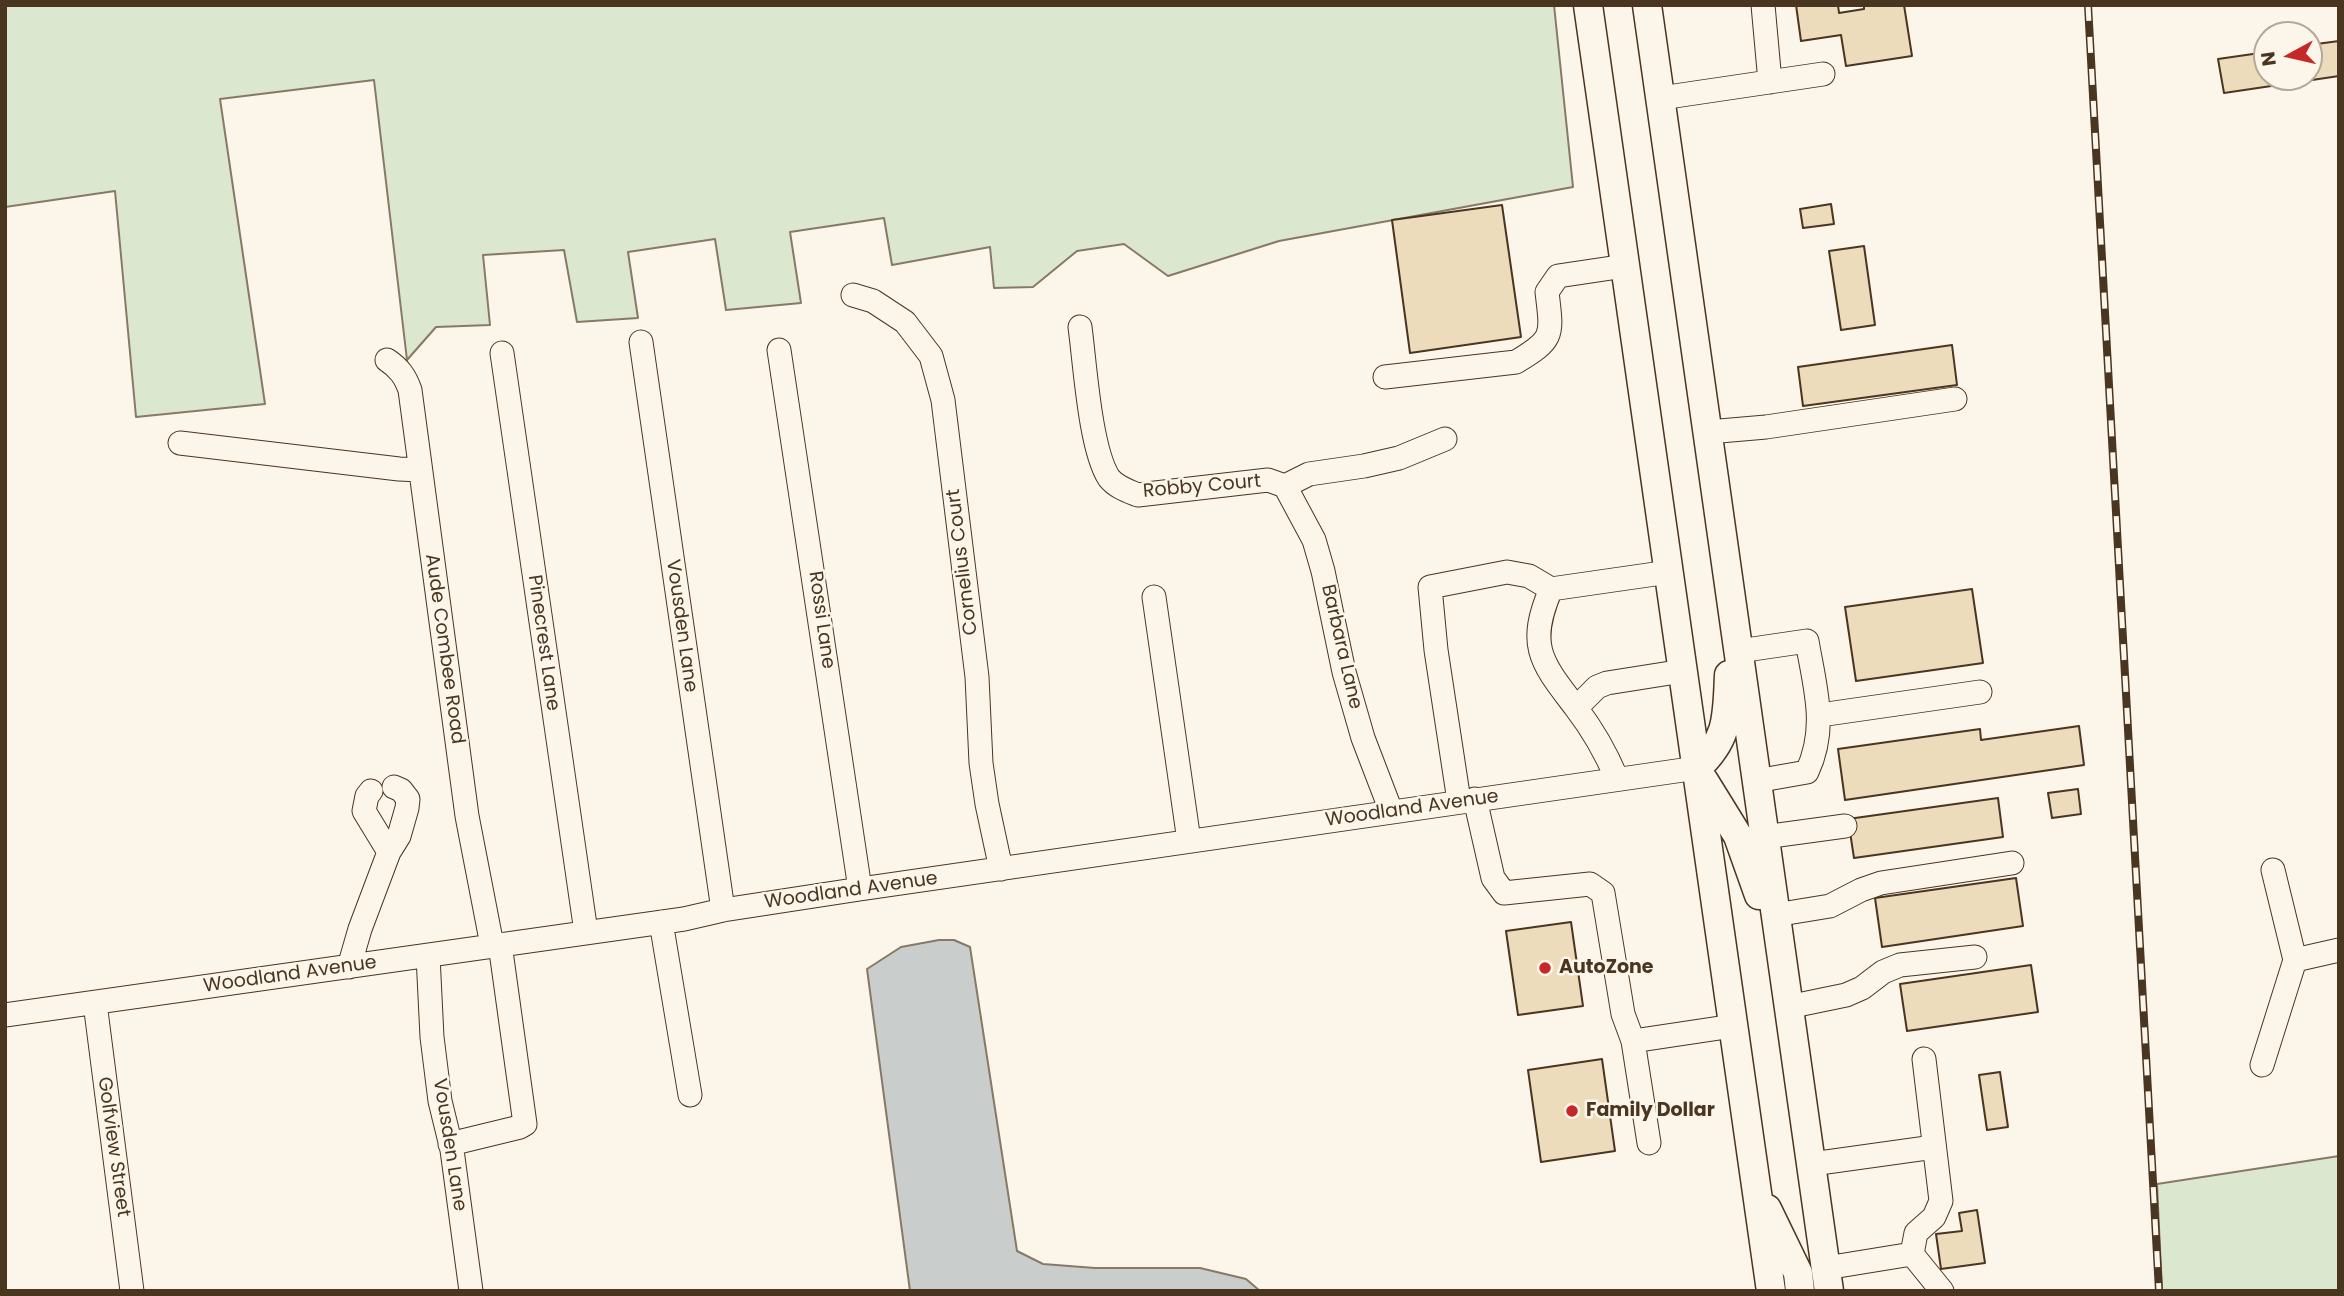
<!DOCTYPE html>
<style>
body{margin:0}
#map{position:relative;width:2344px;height:1296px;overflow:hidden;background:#fbf6e9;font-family:Poppins,sans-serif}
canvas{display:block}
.frame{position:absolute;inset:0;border:7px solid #4a3520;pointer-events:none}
.north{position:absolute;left:2253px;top:21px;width:70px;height:70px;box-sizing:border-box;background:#fbf6e9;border:2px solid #b4a999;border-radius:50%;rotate:262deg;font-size:19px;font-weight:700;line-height:28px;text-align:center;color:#4a3520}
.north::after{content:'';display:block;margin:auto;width:24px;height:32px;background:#c62828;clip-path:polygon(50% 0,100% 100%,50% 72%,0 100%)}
</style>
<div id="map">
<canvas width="2344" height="1296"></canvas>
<div class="frame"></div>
<div class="north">N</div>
</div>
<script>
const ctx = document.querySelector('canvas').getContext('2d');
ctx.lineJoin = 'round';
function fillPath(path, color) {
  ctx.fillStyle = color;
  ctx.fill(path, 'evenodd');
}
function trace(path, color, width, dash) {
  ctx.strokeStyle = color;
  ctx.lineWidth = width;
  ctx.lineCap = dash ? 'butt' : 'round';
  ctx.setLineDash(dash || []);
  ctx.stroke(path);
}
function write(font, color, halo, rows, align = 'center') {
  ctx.font = font + ' Poppins,sans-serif';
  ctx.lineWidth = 5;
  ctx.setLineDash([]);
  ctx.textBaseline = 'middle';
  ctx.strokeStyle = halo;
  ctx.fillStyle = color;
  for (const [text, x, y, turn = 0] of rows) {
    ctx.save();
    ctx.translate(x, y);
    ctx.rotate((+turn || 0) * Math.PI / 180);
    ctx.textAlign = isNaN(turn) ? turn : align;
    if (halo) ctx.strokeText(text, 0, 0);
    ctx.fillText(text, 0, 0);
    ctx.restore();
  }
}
const green = new Path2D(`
 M5,5H1554L1573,187L1279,241L1168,276L1124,244L1077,251L1033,287L994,288L990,247L892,265L884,218L790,232L801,303L726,310L715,239L628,252L638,318L577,322L564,250L483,255L490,325L436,327L407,360L374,80L220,99L265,404L136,417L115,191L5,207Z
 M2339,1156V1291H2162L2157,1184Z`);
fillPath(green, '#dce7d0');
trace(green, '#887966', 2);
const water = new Path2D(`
 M939,940H954L970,947L1017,1251L1043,1264L1095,1268H1200L1246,1279L1260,1291H910L867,969L901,947Z`);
fillPath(water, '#c9cecd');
trace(water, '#887966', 2);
const building = new Path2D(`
 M1796,5H1838L1839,13L1864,9V5H1904L1912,56L1846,66L1841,35L1801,41Z
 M2339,41V76L2224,93L2218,59L2267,52V77H2309V45Z
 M1831,204L1834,224L1803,228L1800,209Z
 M1502,205L1521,337L1410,353L1392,220Z
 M1864,246L1875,325L1841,330L1829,251Z
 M1952,345L1957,385L1803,406L1798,367Z
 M1972,589L1983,663L1856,681L1845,607Z
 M2079,726L2084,765L1845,800L1838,749L1980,729L1981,740Z
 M2078,789L2081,814L2052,818L2048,793Z
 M1998,798L2003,837L1854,858L1848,819Z
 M2016,878L2023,926L1882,947L1875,898Z
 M1571,922L1583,1006L1518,1015L1506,931Z
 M2031,965L2038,1012L1907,1031L1900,984Z
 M1602,1059L1615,1151L1541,1162L1528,1070Z
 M2000,1072L2008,1127L1987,1130L1979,1075Z
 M1977,1210L1985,1263L1941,1269L1936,1234L1962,1231L1959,1213Z`);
fillPath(building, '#ecdcbc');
trace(building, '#4a3520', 2);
const minor = new Path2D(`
 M1763,5L1770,82
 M1661,98L1823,74
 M853,295L873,301L905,322L931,356L943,400L977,677L981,763L987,804L1001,869
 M1080,327C1085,364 1090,449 1109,478C1116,487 1128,491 1138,495L1268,480L1285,486L1309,474L1364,466L1399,458L1445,439
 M641,342L723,910
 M779,350L860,889
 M502,353L586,932
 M387,360C399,368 405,376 410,390L467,816L492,945
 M1385,377L1516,362C1555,339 1552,335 1547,292L1558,276L1625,266
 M1708,432L1766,427L1955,399
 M180,443L399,469L420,470
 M1285,486L1314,540L1323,571L1344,672L1363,738L1391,811
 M1551,589C1526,647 1542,663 1576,708C1593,730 1606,753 1617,779
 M1154,597L1189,841
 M1739,651L1807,641C1815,688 1828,727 1807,772L1756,781
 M1576,708L1597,687L1607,683L1683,671
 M1820,715L1980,692
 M371,791L367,796L364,811L389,852
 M1475,799L1493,878L1504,893L1590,884L1603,893L1623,1014L1633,1041L1733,1026
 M1459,801L1436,650L1430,587L1507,572L1529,576L1551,589L1669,572
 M1764,837L1845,826
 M2273,870L2295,960L2339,950
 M1775,915L1830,906L1861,890L1881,883L2012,863
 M661,922L690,1095
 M428,956L432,1037L440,1101L452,1150L471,1291
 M349,967L360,929L389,852L399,836L407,808L408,799L401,790L394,787
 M95,1003L132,1291
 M1788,1007L1846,995L1862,988L1883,972L1900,965L1975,957
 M5,1015L684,919L723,910L860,889L1697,768
 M1633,1041L1649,1143
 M1924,1059L1941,1201L1934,1217L1916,1233L1912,1254L1942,1291
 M2262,1065L2295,960
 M450,1144L520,1127L525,1124L500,944
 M1812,1164L1934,1147
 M1826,1268L1912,1254`);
const major = new Path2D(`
 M1588,5L1771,1291
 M1647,5L1829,1291
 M1697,768C1729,738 1727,717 1729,675
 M1704,781L1738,836L1759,895
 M1767,1209L1798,1273L1800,1291`);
trace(minor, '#4a3520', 25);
trace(major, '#4a3520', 31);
trace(minor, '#fbf6e9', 23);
trace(major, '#fbf6e9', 28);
const rail = new Path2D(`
 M2088,5L2159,1291`);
trace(rail, '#4a3520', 8);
trace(rail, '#fbf6e9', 5, [16]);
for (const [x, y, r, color] of [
 [1545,968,7,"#c62828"],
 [1572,1111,7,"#c62828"]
]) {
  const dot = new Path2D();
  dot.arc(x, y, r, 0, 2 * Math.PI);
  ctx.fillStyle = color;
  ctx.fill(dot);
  trace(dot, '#fbf6e9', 2.5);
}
write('19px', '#4a3520', '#fbf6e9', [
 ["Robby Court",1202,487,-5],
 ["Cornelius Court",963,562,-97],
 ["Rossi Lane",821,620,82],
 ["Vousden Lane",681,626,82],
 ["Pinecrest Lane",543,643,82],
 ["Barbara Lane",1341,647,77],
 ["Aude Combee Road",444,649,82],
 ["Woodland Avenue",1412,809,-8],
 ["Woodland Avenue",851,891,-8],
 ["Woodland Avenue",290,975,-8],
 ["Vousden Lane",449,1145,81],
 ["Golfview Street",113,1147,82]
]);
write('bold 19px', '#4a3520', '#fbf6e9', [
 ["AutoZone",1559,968],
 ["Family Dollar",1586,1111]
], 'left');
</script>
